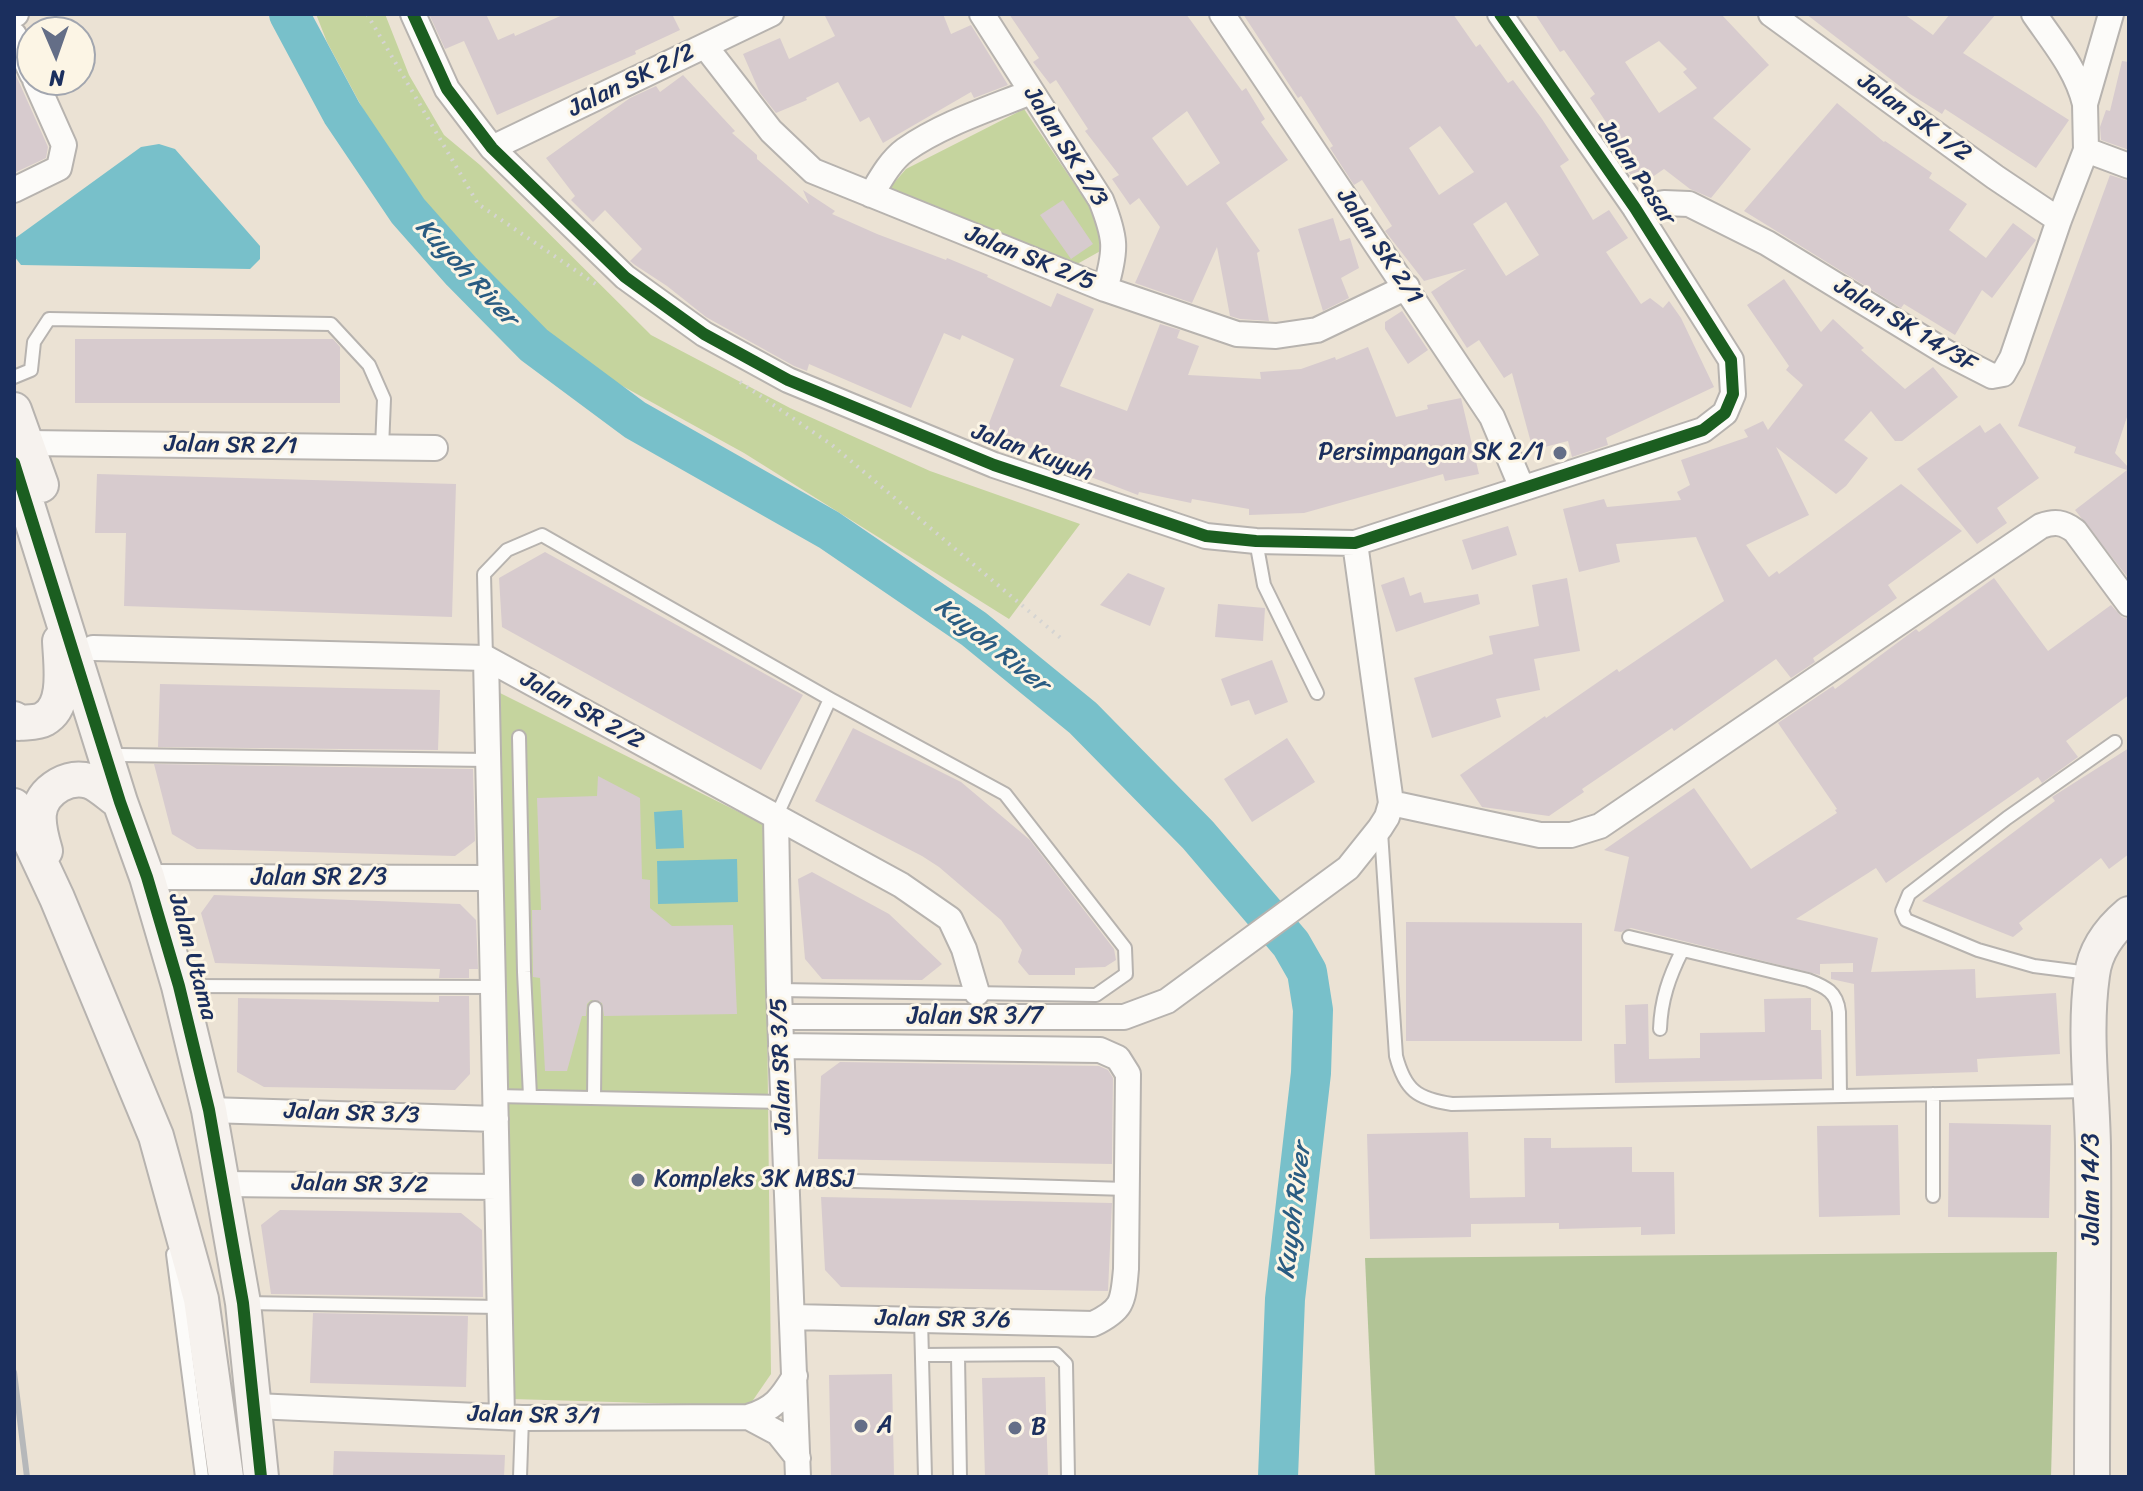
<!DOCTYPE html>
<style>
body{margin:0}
#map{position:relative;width:2143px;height:1491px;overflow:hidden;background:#ebe2d4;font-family:Sriracha,sans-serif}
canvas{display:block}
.frame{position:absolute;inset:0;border:16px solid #1b2f5e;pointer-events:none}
.north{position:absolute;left:16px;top:16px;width:80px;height:80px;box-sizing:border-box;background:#fcf5e5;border:2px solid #a2a6af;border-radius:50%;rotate:178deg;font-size:22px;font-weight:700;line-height:32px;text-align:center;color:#1b2f5e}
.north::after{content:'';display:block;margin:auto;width:28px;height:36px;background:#646e87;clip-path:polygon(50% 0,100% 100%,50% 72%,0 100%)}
</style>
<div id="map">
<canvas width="2143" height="1491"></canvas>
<div class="frame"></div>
<div class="north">N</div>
</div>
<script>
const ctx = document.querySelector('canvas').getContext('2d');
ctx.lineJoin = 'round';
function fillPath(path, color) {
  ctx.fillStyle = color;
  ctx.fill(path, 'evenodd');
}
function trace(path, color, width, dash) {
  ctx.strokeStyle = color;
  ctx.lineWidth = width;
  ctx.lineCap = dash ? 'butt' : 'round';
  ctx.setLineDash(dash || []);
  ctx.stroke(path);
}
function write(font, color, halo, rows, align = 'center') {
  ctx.font = font + ' Sriracha,sans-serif';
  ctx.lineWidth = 6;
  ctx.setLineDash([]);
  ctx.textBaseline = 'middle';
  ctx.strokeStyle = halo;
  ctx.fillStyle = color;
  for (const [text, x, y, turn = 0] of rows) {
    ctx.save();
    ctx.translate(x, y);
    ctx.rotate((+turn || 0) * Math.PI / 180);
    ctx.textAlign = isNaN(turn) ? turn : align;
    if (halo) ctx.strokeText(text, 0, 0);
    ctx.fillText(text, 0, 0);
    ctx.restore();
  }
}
fillPath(new Path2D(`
 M316,14H385L409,75L444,135L480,165L651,335L790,408L930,471L1080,524L1009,619L744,453L606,377L518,311L403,184L327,42Z
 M1024,109L1104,228V249L1070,268L887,191L906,169Z
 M498,692L765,825L771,1374L749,1406L512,1399Z`), '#c5d49e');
fillPath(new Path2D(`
 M2057,1252L2051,1477H1375L1365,1258Z`), '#b2c496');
fillPath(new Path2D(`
 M159,144L175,149L260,246V259L250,269L21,265L14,256V239L141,147Z
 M682,810L684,848L656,849L654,812Z
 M737,859L738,902L658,904L657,861Z`), '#78c0ca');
trace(new Path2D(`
 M289,14L342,113L408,211L461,271L534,345L635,420L829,530L974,629L1083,718L1198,835L1291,944L1307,972L1313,1010L1311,1073L1285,1299L1278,1477`), '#78c0ca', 40);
fillPath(new Path2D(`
 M429,14H486L498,40L514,33L515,36L565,14H672L680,30L635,51L636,54L497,115L464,41L445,49Z
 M824,14H943L951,34L971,25L1008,85L974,98L971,92L883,143L869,117L860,122L838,82L806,98L807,100L776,113L760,93L743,54L780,38L789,59L835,36Z
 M1009,14H1186L1242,91L1246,88L1265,119L1261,122L1288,160L1226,203L1260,251L1257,253L1269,321L1240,319L1230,316L1217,247L1192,303L1135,283L1160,227L1139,198L1130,205L1112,179L1119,175L1085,131L1088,129L1056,80L1050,84L1033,62L1039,58ZM1187,111L1220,163L1187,186L1152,138Z
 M1243,14H1453L1476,47L1480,44L1508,83L1513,80L1542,119L1569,160L1560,166L1593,220L1609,210L1628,238L1606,252L1641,304L1650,298L1663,308L1669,301L1681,318L1714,387L1606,438L1608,445L1572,457L1568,441L1533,450L1512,373L1504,378L1479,340L1467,348L1431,292L1466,269L1424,281L1385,231L1392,226L1362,180L1354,185L1330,148L1333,146L1301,96L1298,98ZM1440,126L1474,172L1439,195L1409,148ZM1506,202L1539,255L1506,276L1473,224Z
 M1535,14H1721L1769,65L1713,118L1751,149L1711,198L1690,189L1664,169L1648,180L1642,170L1632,177L1610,145L1618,140L1590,98L1595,94L1564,50L1560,52ZM1659,41L1687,69L1683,72L1697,88L1659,113L1625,62Z
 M1806,14H1904L1933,35L1950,14H1996L1963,53L2069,120L2036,168L1945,109L1942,114L1910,94Z
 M2122,61L2129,62V150L2101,140L2100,127L2106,110L2110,111Z
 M14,71L48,147L46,158L14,173Z
 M683,75L735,131L732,133L757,155V159L809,204L803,190L835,211L832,214L877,234L946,260L947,258L988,275L987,277L1051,307L1057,293L1094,309L1060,386L1127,411L1160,324L1180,330L1177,338L1199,346L1188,375L1261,379L1260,372L1301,369L1335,357L1336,360L1368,347L1396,417L1428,409L1427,405L1461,398L1479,474L1445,481L1443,474L1304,513L1249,515V509L1192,499L1191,503L1139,492L1138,495L1049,461L1051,456L986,431L1014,359L962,335L960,340L944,333L911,408L809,364L807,371L794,366L706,317L667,286L635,265L630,261L642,249L605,210L593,222L571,200L575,196L546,158L630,98L656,86L660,92Z
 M1837,103L1884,142L1885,141L1932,173L1929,178L1967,204L1949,230L1986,258L2013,223L2036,240L1992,298L1982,290L1955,335L1904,304L1901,308L1744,211Z
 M2110,175L2129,181V411L2115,453L2129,468V579L2075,510L2127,470L2074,453L2076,447L2018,426Z
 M1063,200L1093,244L1071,259L1040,215Z
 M1333,218L1340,241L1350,238L1359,268L1341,278L1349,298L1323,311L1298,229Z
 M1784,279L1821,332L1833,319L1864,348L1861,350L1905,389L1933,367L1958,397L1902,441H1895L1871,411L1844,440L1868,458L1846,486L1836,494L1776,447L1809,515L1746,545L1769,577L1777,571L1779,574L1901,484L1962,531L1888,585L1897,598L1813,658L1815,662L1791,678L1776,659L1674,731L1672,728L1582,789L1584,792L1549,816L1482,807L1460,775L1545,716L1546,718L1617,669L1619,672L1724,601L1696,537L1616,544L1620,562L1579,572L1563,509L1604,499L1607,507L1681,500L1677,492L1690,485L1681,460L1748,437L1744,430L1763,421L1768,430L1803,385L1786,370L1789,366L1747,305Z
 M1402,311L1428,350L1408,364L1385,329V322Z
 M75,339H333L340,347V403H75Z
 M2000,423L2039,478L1997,508L2007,523L1977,544L1917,469L1980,425L1985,433Z
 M97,474L456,484L452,617L124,606L126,533H95Z
 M1508,526L1517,555L1472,570L1462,540Z
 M545,552L803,695L761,770L502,627L499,578Z
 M1128,573L1165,588L1150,626L1100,605Z
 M1404,577L1410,596L1421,592L1424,603L1478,594L1480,604L1396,632L1381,585Z
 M1567,578L1580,651L1534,659L1540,690L1496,699L1501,717L1432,738L1414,678L1493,654L1489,636L1539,626L1532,585Z
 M1994,578L2048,651L2111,605L2122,617L2129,619V695L2066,741L2078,757L2042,783L2038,777L1886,883L1876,868L1796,919L1878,938L1871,972L1975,969L1976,998L2056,993L2060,1054L1977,1059L1978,1072L1856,1076L1854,984L1831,979V972H1853V963L1820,964V975L1631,928L1621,932L1614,931L1629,857L1604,850L1694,788L1751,869L1837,813L1835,810L1837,809L1778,723L1833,686L1835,689L1916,629L1919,632Z
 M1218,604L1265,608L1263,641L1215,637Z
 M1272,660L1288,702L1255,715L1249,700L1231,706L1221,679Z
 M160,684L440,690L438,750L158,747Z
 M853,728L961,782L1030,840L1114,949L1116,960L1105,967L1075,968V975H1029L1018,962L1022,950L1001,920L939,867L922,856L815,801Z
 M1287,738L1315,782L1252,822L1224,779Z
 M2129,748V854L2109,869L2101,858L2019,923L2023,929L2013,937L1922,901L2055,801L2052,797Z
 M154,764L473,769L475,841L455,856L197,849L172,834Z
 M598,776L640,798L642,879L650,880V908L672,926L733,925L737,1014L604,1016L602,1003L591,1000L587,1004L586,1016H582L567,1071H545L540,978L533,977V972L532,910H541L537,798L597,796Z
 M812,872L889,914L942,964L922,980L822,979L805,959L798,879Z
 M214,895L460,904L476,920L478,969H469V978H439L440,969L215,963L201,913Z
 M1406,922L1582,923V1041H1406Z
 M439,996H469L470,1074L455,1090L264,1087L237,1072L238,998L439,1002Z
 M1811,998V1030H1821L1822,1079L1615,1083L1614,1044H1626L1625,1005L1648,1004L1649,1059L1700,1058V1033L1765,1032L1764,999Z
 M840,1062L1099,1066L1108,1070L1113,1078L1112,1164L818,1159L821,1076Z
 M1949,1123L2051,1125L2049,1218L1948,1217Z
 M1898,1125L1900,1215L1819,1217L1817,1126Z
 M1468,1132L1470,1198L1525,1197L1524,1138H1551V1148L1632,1147V1172H1674L1675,1234L1641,1235V1227L1559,1229V1223L1471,1224V1237L1370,1239L1367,1134Z
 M821,1197L1112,1203L1108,1291L841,1287L825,1270Z
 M280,1210L461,1213L482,1230L483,1297L271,1294L261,1225Z
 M313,1313L468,1316L466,1387L310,1383Z
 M892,1374L894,1477H831L829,1375Z
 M1045,1377L1048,1477H985L982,1378Z
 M334,1451L505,1455L504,1477H333Z`), '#d7cbce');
const lane = new Path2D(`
 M14,377L31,370L34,342L49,319L331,324L369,365L384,399L382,448
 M1256,541L1264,585L1317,693
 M486,658L484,574L507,550L542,535L830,699L1005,794L1125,948L1126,974L1096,995L779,990
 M519,737L524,972L530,1096
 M119,755L488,760
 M776,817L830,699
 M1381,832L1396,1056C1405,1090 1417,1099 1452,1104L2087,1091
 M1629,937L1808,980C1826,987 1837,992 1839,1012L1840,1096
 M2089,973L2034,966L1978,950L1906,920L1902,911L1909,894L2007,818L2115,742
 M180,986L493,987
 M1660,1029C1661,1000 1669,977 1682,951
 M495,1096L783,1102
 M594,1098L595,1008
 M787,1179L1127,1189
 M1933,1196V1094
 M173,1254L202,1477
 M243,1303L500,1307
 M921,1319L925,1477
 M922,1355L1056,1354L1066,1364L1068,1477
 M958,1356L960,1477
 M520,1477L522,1418`);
const street = new Path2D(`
 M413,14L447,89L492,148L625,277L704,334L788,380L994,465L1206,536L1256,541L1355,543L1703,430L1725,413L1733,394L1731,360L1635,208L1500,14
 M982,14L1101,200C1116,238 1117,249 1105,289
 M1222,14L1492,417L1522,488
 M1771,14L1995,177L2059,220
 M2034,14C2054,43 2077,70 2085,104
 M14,15L16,14
 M14,35L32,74
 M705,46L771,131L813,171L1105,289L1237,334L1276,336L1317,330L1407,287
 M492,148L771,14
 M2086,150L2129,166
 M14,190L59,168L64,145L35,80
 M871,195C880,180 890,161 905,150C942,124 989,109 1031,92
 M1635,208L1664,203L1689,204L1767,243L1947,353L1992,376L2003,374L2012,358L2059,220L2086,150L2085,104L2111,14
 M27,443L435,448
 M93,648L486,658L901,885L950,919L964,949L977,993
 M486,658L502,1417
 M1391,803L1540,835H1571L1600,826L2041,526C2055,521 2063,522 2075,531L2129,604
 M776,817L779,990L798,1477
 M147,877L490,878
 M780,1017H1124L1167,1001L1348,868L1380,828L1387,817L1391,803L1355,543
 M781,1046L1100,1050L1118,1058L1128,1074L1126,1269C1123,1301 1124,1309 1093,1324L793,1317
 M209,1110L496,1119
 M223,1184L497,1187
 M255,1406L522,1418L748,1417L778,1433L798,1458
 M748,1417C774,1409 781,1399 795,1376`);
const secondary = new Path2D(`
 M14,410L41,485
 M14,463L120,802L147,877L179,986L209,1110L243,1303L261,1477
 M14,719L19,723C27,722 37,723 44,719C68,706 61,665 60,641
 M14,806L57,898L156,1136L201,1299L226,1477
 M45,851C37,824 32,801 59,785C68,780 79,778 89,781C99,784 111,796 120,802
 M2092,1477C2092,1367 2094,1256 2093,1146C2092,1090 2084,1031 2092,975C2095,949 2110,930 2129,914`);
trace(lane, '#b7b3af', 16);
trace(street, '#b7b3af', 28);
trace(secondary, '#b7b3af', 38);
trace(new Path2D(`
 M367,14L478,204L600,287
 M740,382L832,445L1063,640`), '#d5d4d2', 4, [2, 6]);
trace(lane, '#fcfbf9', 12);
trace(street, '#fcfbf9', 24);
trace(secondary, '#f6f2ee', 34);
trace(new Path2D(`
 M14,1372L27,1477`), '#b6b8ba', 6);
trace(new Path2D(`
 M413,14L447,89L492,148L625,277L704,334L788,380L994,465L1206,536L1256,541L1355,543L1703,430L1725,413L1733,394L1731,360L1635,208L1500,14
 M14,463L120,802L147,877L179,986L209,1110L243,1303L261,1477`), '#1b5e20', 12);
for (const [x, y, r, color] of [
 [1560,453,8,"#646e87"],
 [638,1180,8,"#646e87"],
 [861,1426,8,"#646e87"],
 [1015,1428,8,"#646e87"]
]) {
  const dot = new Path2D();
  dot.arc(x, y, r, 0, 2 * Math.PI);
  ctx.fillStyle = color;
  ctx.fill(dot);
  trace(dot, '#fcf5e5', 3);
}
write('24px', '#1b2f5e', '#fcf5e5', [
 ["Jalan SK 2/2",632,81,-26],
 ["Jalan SK 1/2",1914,118,36],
 ["Jalan SK 2/3",1065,147,58],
 ["Jalan Pasar",1636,173,56],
 ["Jalan SK 2/1",1379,247,56],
 ["Jalan SK 2/5",1030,259,22],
 ["Jalan SK 14/3F",1905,326,31],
 ["Jalan SR 2/1",231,446,1],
 ["Jalan Kuyuh",1032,453,20],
 ["Jalan SR 2/2",582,711,29],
 ["Jalan SR 2/3",319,878],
 ["Jalan Utama",192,957,75],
 ["Jalan SR 3/7",975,1017],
 ["Jalan SR 3/5",782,1066,-92],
 ["Jalan SR 3/3",352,1114,2],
 ["Jalan SR 3/2",360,1185,1],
 ["Jalan 14/3",2092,1189,-90],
 ["Jalan SR 3/6",943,1320,1],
 ["Jalan SR 3/1",534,1416,1]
]);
write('24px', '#1b2f5e', '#fcf5e5', [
 ["Persimpangan SK 2/1",1544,453,"right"],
 ["Kompleks 3K MBSJ",654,1180],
 ["A",877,1426],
 ["B",1031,1428]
], 'left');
write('italic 26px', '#2a5c82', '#fcf5e5', [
 ["Kuyoh River",466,273,47],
 ["Kuyoh River",991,646,38],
 ["Kuyoh River",1295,1211,-83]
]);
</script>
